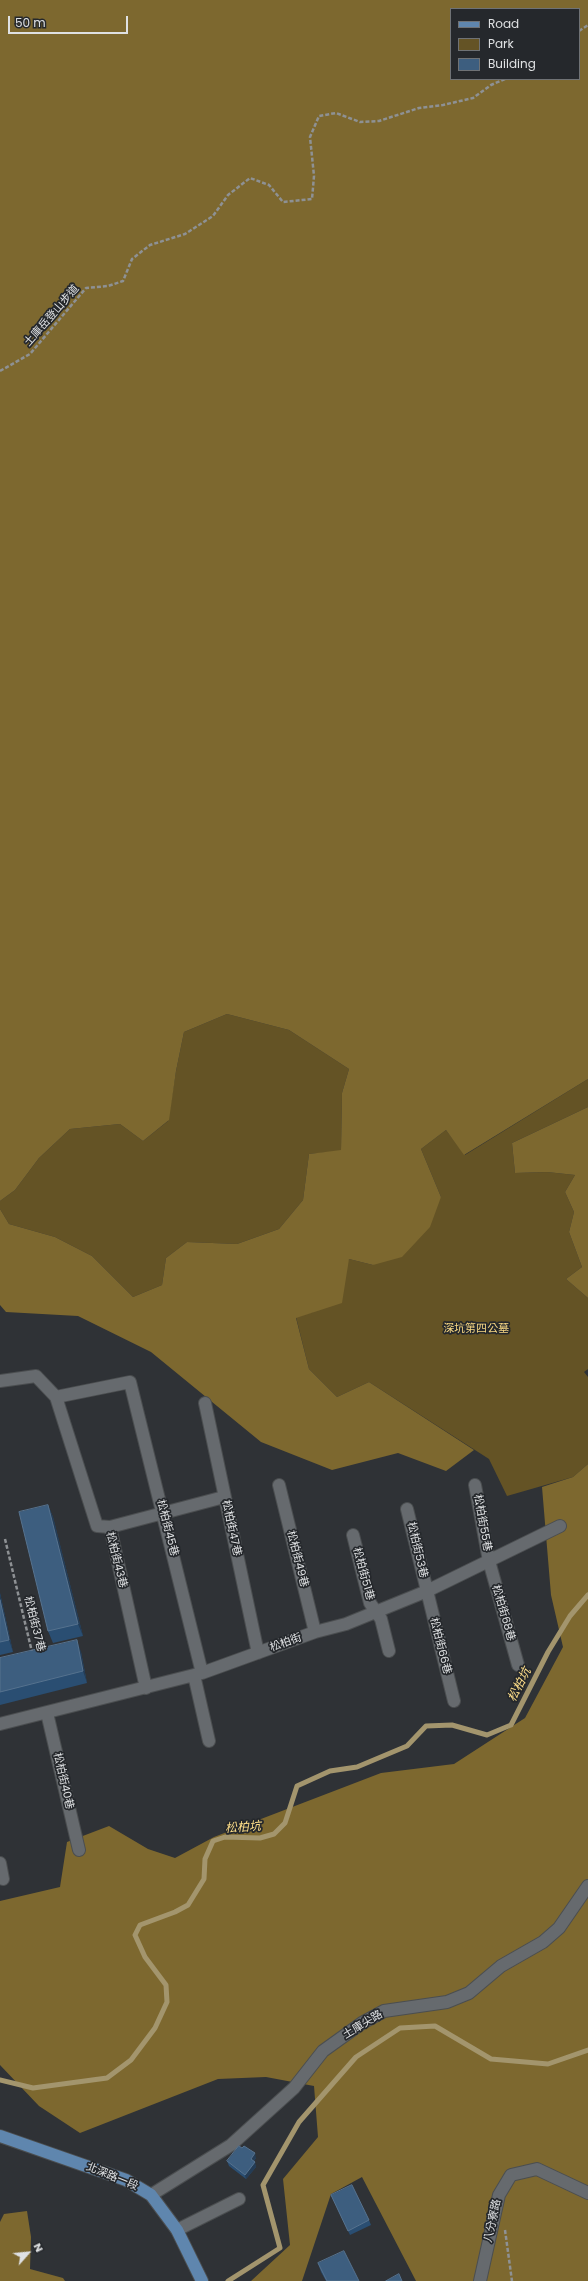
<!DOCTYPE html>
<meta charset="utf-8">
<style>
body{margin:0}
#map{position:relative;width:588px;height:2281px;overflow:hidden;background:#2f3236;font-family:Poppins,sans-serif}
canvas{display:block}
.legend{position:absolute;left:450px;top:8px;width:130px;height:72px;box-sizing:border-box;background:#25282c;border:1px solid #6f7275;margin:0;padding:5px 7px;list-style:none;font-size:12px;color:#dfe1e3}
.legend li{display:flex;align-items:center;gap:8px;height:20px}
.legend b{width:20px;border:1px solid #6f7275}
.north{position:absolute;left:8px;top:2233px;width:40px;height:40px;-webkit-text-stroke:3px #25282c;paint-order:stroke;rotate:63deg;font-size:11px;font-weight:700;line-height:16px;text-align:center;color:#dfe1e3}
.north::after{content:'';display:block;margin:auto;width:14px;height:18px;background:#dfe1e3;clip-path:polygon(50% 0,100% 100%,50% 72%,0 100%)}
.scale{position:absolute;left:8px;top:16px;width:120px;height:18px;box-sizing:border-box;border:2px solid #dfe1e3;border-top:0;padding-left:5px;font-size:12px;line-height:14px;white-space:nowrap;color:#dfe1e3;-webkit-text-stroke:3px #25282c;paint-order:stroke}
</style>
<div id="map">
<canvas width="588" height="2281"></canvas>
<ul class="legend">
<li><b style="height:5px;background:#5f86ae"></b>Road</li>
<li><b style="height:11px;background:#645325"></b>Park</li>
<li><b style="height:11px;background:#3d5e7f"></b>Building</li>
</ul>
<div class="north">N</div>
<div class="scale">50 m</div>
</div>
<script>
const ctx = document.querySelector('canvas').getContext('2d');
ctx.lineJoin = 'round';
function fillPath(path, color) {
  ctx.fillStyle = color;
  ctx.fill(path, 'evenodd');
}
function trace(path, color, width, dash) {
  ctx.strokeStyle = color;
  ctx.lineWidth = width;
  ctx.lineCap = dash ? 'butt' : 'round';
  ctx.setLineDash(dash || []);
  ctx.stroke(path);
}
function write(font, color, halo, rows, align = 'center') {
  ctx.font = font + ' Poppins,"Noto Sans TC",sans-serif';
  ctx.lineWidth = 3.5;
  ctx.setLineDash([]);
  ctx.textBaseline = 'middle';
  ctx.strokeStyle = halo;
  ctx.fillStyle = color;
  for (const [text, x, y, turn = 0] of rows) {
    ctx.save();
    ctx.translate(x, y);
    ctx.rotate((+turn || 0) * Math.PI / 180);
    ctx.textAlign = isNaN(turn) ? turn : align;
    if (halo) ctx.strokeText(text, 0, 0);
    ctx.fillText(text, 0, 0);
    ctx.restore();
  }
}
fillPath(new Path2D(`
 M227,1014L289,1030L349,1069L342,1093L341,1151L309,1154L303,1200L279,1229L237,1244L187,1242L166,1258L162,1285L133,1297L92,1256L55,1237L9,1224L0,1209V1201L15,1190L39,1158L70,1129L120,1124L143,1141L168,1121L176,1071L184,1032Z
 M588,1079V1107L512,1143L515,1173L547,1172L575,1175L565,1192L574,1212L569,1232L582,1267L566,1279L588,1298V1369L584,1372L588,1377V1464L573,1477L507,1496L489,1459L369,1382L337,1397L309,1369L296,1317L313,1312L349,1259L373,1265L441,1197L421,1149L446,1130L465,1155Z`), '#645325');
fillPath(new Path2D(`
 M0,0H588V1079L464,1155L446,1130L421,1149L441,1197L430,1227L402,1257L373,1265L349,1259L342,1303L296,1318L309,1369L337,1397L369,1382L474,1450L446,1471L398,1453L332,1470L261,1442L151,1352L78,1316L6,1312L0,1305V1209L9,1224L55,1237L92,1256L133,1297L162,1285L166,1258L187,1242L237,1244L279,1229L303,1200L309,1154L341,1150L342,1093L349,1069L289,1030L227,1014L184,1032L176,1071L169,1120L143,1141L120,1124L70,1129L39,1158L15,1190L0,1201ZM451,9H579V79H451Z
 M588,1107V1298L566,1279L582,1267L569,1232L574,1212L565,1192L575,1175L547,1172L515,1173L512,1143Z
 M588,1464V2281H416L362,2177L331,2194L302,2281H251L290,2245L283,2179L318,2137L314,2086L266,2077L218,2079L80,2133L39,2106L0,2065V1901L60,1887L67,1842L109,1826L148,1849L175,1858L214,1837L381,1773L454,1764L525,1718L563,1647L551,1595L542,1487L573,1477Z
 M27,2211L31,2237L30,2269L63,2278L65,2281H0V2222L4,2214Z`), '#7d682f');
trace(new Path2D(`
 M0,2080L33,2088L107,2078L131,2060L155,2028L167,2002L166,1985L145,1957L135,1935L140,1925L175,1912L188,1905L204,1879L205,1859L213,1841L225,1837L260,1838L274,1834L285,1823L297,1786L330,1771L357,1767L407,1746L426,1726L452,1725L487,1735L511,1725L548,1652L570,1616L588,1595
 M228,2281L280,2248L263,2185L299,2122L356,2057L400,2028L435,2026L491,2059L548,2064L588,2050`), '#a3956d', 5);
const minor = new Path2D(`
 M0,1381L36,1376L56,1397L97,1526L110,1527L146,1688
 M56,1397L130,1382L202,1673
 M205,1403L258,1653
 M279,1485L315,1632
 M475,1485L489,1561L518,1665
 M407,1509L454,1701
 M110,1527L224,1497
 M353,1535L370,1603L381,1619L389,1651
 M194,1675L209,1741
 M47,1713L79,1850
 M0,1724L202,1673L315,1632L346,1624L427,1591L560,1526
 M0,1863L3,1879
 M151,2195L231,2145L294,2088L323,2051L362,2023L384,2011L447,2002L469,1993L501,1966L543,1942L559,1928L588,1886
 M177,2230L239,2199
 M480,2281L499,2195L511,2175L537,2169L588,2193`);
const major = new Path2D(`
 M0,2136L126,2180L151,2195L177,2230L202,2281`);
trace(minor, '#4b4e50', 14);
trace(major, '#4b4e50', 14);
trace(new Path2D(`
 M579,31L588,25
 M0,371L30,354L86,288L108,286L123,281L132,259L150,245L185,234L213,216L228,195L250,178L269,185L283,202L312,199L314,176L310,137L319,116L336,113L360,122L379,121L419,108L443,105L473,98L491,85L505,79
 M5,1539L32,1652
 M505,2230L512,2281`), '#8e9194', 2.5, [4, 2]);
trace(minor, '#666a6e', 12);
trace(major, '#5f86ae', 12);
fillPath(new Path2D(`
 M48,1505L53,1517L83,1636L53,1643L48,1631Z
 M0,1593L13,1652L0,1655Z
 M81,1652L87,1683L0,1705V1658Z
 M256,2158L254,2161L256,2167L246,2179L229,2166L227,2161Z
 M331,2195L369,2220L371,2225L350,2235Z
 M318,2263L359,2281H326L321,2272Z`), '#2a4e72');
fillPath(new Path2D(`
 M48,1505L53,1517L83,1636L78,1624Z
 M0,1593L13,1652L9,1640L0,1600Z
 M77,1640L81,1652L87,1683L83,1671Z
 M255,2153L256,2158L252,2163L251,2159Z
 M255,2162L256,2167L246,2179L245,2175Z`), '#243c55');
const building = new Path2D(`
 M48,1505L78,1624L48,1631L19,1512Z
 M0,1600L9,1640L0,1642Z
 M77,1640L83,1671L0,1692V1658Z
 M239,2146L242,2148L244,2146L255,2153L251,2159L255,2162L245,2175L227,2161Z
 M352,2185L369,2220L348,2231L331,2195Z
 M344,2251L359,2281H327L318,2263Z
 M399,2274L402,2281H386Z`);
fillPath(building, '#3d5e7f');
trace(building, '#56728e', 1);
write('11px', '#dfe1e3', '#25282c', [
 ["土庫岳登山步道",52,316,-49],
 ["松柏街55巷",482,1523,80],
 ["松柏街45巷",167,1528,76],
 ["松柏街47巷",231,1528,78],
 ["松柏街53巷",417,1550,77],
 ["松柏街49巷",297,1559,76],
 ["松柏街43巷",116,1560,76],
 ["松柏街51巷",363,1574,75],
 ["松柏街68巷",503,1613,74],
 ["松柏街37巷",34,1624,76],
 ["松柏街",286,1643,-20],
 ["松柏街66巷",440,1646,76],
 ["松柏街40巷",63,1781,77],
 ["土庫尖路",363,2025,-31],
 ["北深路一段",112,2177,22],
 ["八分寮路",493,2221,-78]
]);
write('11px', '#f9d984', '#25282c', [
 ["深坑第四公墓",476,1329]
]);
write('italic 12px', '#fede89', '#25282c', [
 ["松柏坑",520,1685,-63],
 ["松柏坑",243,1828,-4]
]);
</script>
